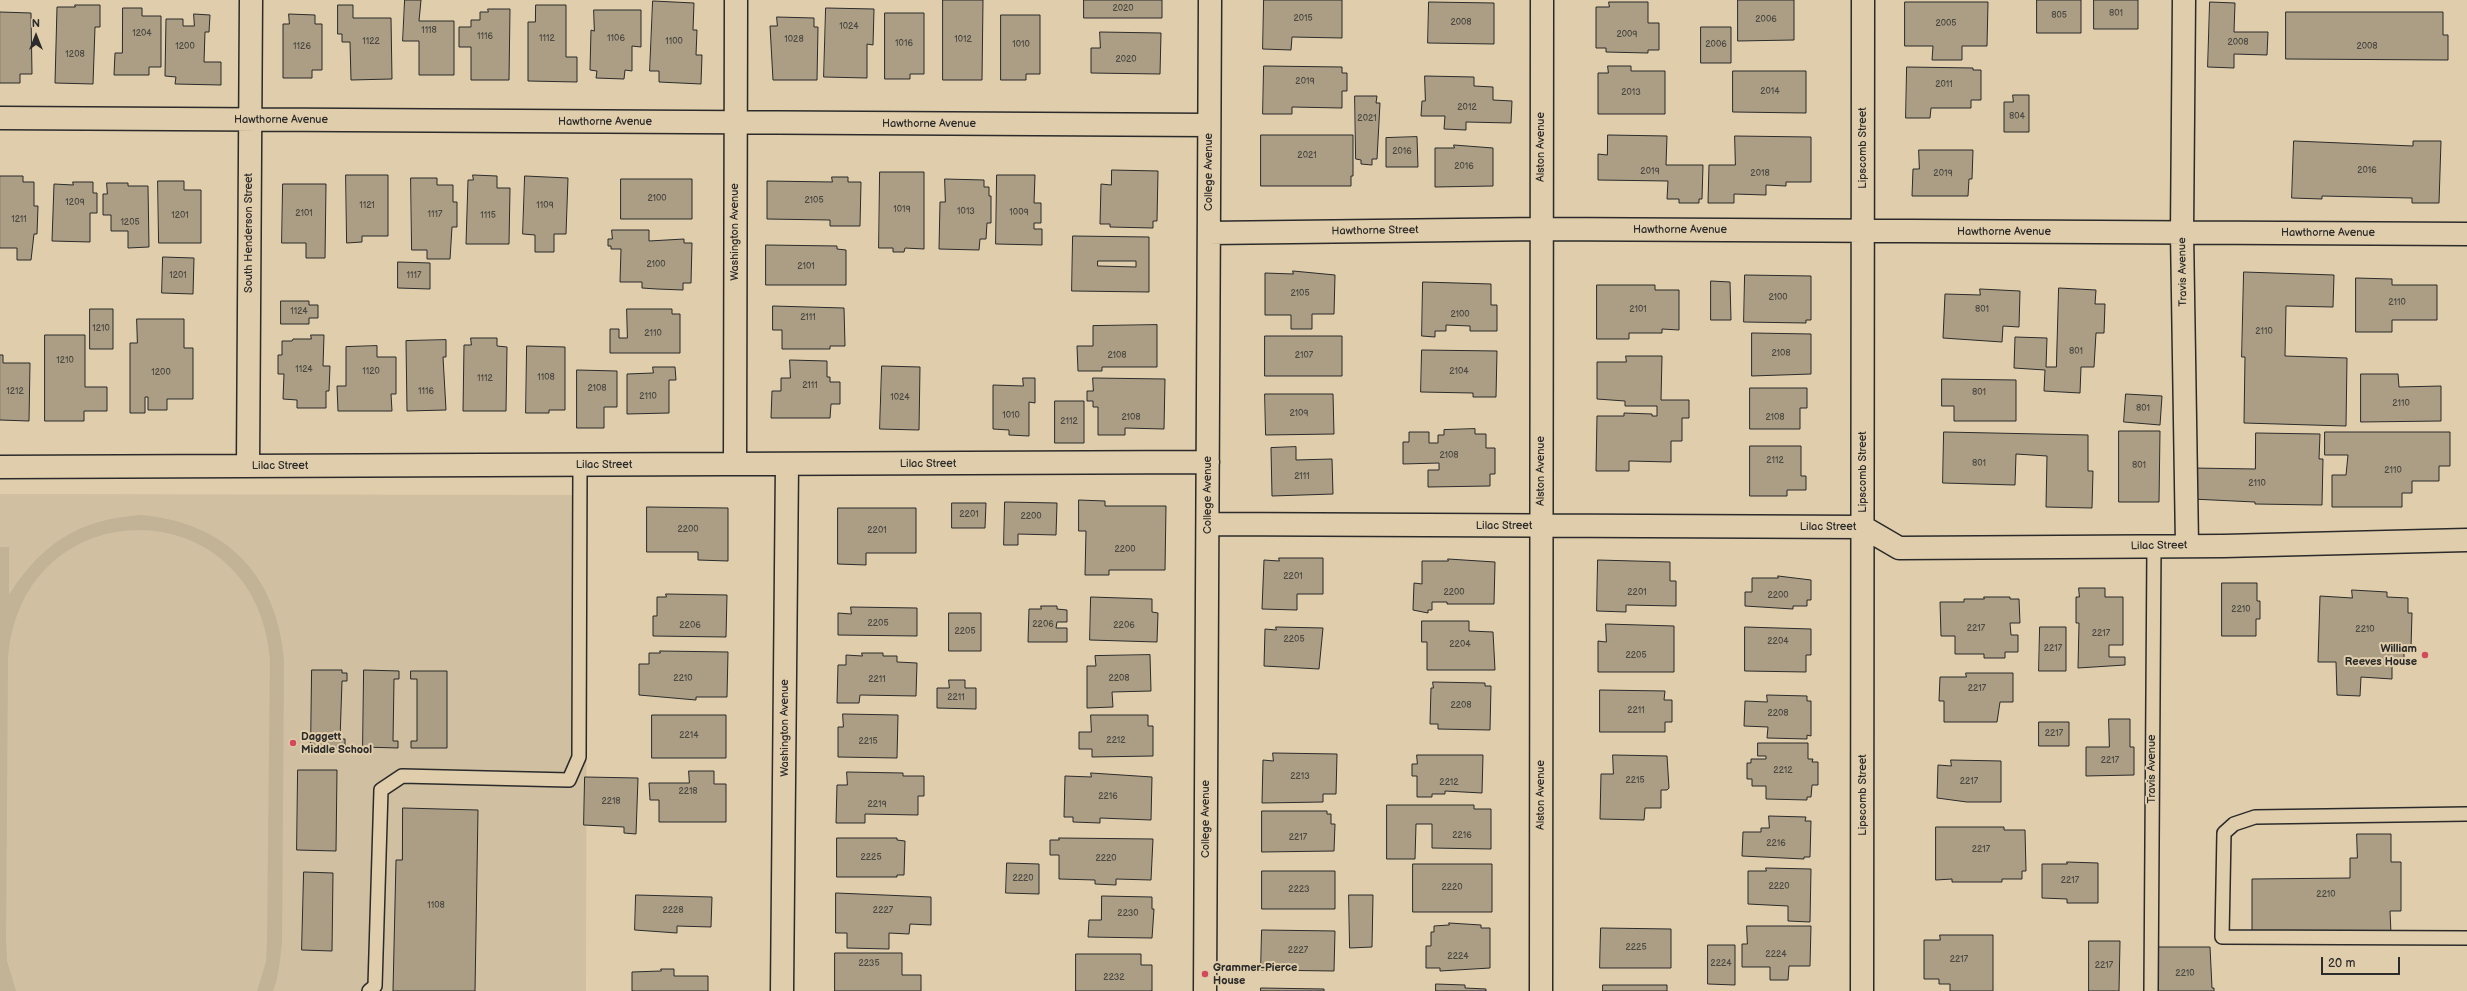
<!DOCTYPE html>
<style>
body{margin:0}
#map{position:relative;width:2467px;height:991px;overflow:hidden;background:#e0cdab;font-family:"Balsamiq Sans",sans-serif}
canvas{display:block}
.north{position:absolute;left:16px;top:16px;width:40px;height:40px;-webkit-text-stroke:3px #e0cdab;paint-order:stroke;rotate:0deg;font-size:11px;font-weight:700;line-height:16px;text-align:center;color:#2b2b2b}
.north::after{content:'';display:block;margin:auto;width:14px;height:18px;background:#2b2b2b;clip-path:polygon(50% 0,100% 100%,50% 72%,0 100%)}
.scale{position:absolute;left:2321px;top:957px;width:79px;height:18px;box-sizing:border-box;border:2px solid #2b2b2b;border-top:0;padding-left:5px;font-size:12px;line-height:14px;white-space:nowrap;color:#2b2b2b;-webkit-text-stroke:3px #e0cdab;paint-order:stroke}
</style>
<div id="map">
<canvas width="2467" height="991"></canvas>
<div class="north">N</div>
<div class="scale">20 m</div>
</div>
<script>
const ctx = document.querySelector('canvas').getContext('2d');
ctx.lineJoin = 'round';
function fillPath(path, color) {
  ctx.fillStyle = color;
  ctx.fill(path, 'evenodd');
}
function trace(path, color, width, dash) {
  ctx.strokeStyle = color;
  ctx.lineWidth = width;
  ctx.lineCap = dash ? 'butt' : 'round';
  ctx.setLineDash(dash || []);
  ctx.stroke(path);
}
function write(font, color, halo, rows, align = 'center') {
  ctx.font = font + ' "Balsamiq Sans",sans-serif';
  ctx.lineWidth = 4;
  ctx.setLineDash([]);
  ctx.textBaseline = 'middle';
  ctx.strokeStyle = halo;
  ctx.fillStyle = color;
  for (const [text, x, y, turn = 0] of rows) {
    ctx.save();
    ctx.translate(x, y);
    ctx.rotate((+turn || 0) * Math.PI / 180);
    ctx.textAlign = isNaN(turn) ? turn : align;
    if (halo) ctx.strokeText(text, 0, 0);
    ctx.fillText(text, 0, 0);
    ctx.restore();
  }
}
fillPath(new Path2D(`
 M0,494L587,495L586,991H0Z`), '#d0bfa0');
fillPath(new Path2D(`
 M140,515C226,522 277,575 284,660L282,942C280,959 279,976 273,991H257L266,962L267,942L270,660C257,487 21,487 8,659L6,940L7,961L16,991H0V547H9V595C42,543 78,520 140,515Z`), '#c2b296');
const building = new Path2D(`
 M405,0H421L419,21H454V75H419V41H403Z
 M943,0H983L982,80H943Z
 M1084,0H1162V18H1084Z
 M1264,0H1342V38L1292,37L1291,50L1263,49Z
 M1738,0H1794V40L1738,41Z
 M2037,0H2081V33H2037Z
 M2094,0H2138V29H2094Z
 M653,1L694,3L693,30H697L696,55H702L701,84L659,82V71H650Z
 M1429,2L1494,3V44L1428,43Z
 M1609,2H1648V23H1659V50H1648V53L1606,52V48H1596V7H1609Z
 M1905,2H1988L1987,46H1962V60H1932L1933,46H1905Z
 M2210,2L2235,3L2234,32H2268L2267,55L2234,54V68L2208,67Z
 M75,5H100V27H95L93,84L55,83L57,7H75Z
 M338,5H353V18H391L392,79L351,80L350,42H342V34H338Z
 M536,5H566V57H577V82L528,81V22H535Z
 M123,8H142V16H161V67H149V75H114L115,53H122Z
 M826,8L874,9L873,45L867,44V78L824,77Z
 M488,9H510L509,80H471V47H459V27H471V20H480V12H488Z
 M594,10H641V47L632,46V71L625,70L624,79L596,78L597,71L590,70L591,30L594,31Z
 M0,12L31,13L32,74H20V83H0Z
 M2286,12H2443V35H2448V60L2286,59Z
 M885,13H924V74H910V79H885Z
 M194,14L210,15L209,32H205L204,62H221V85L175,84L176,77L165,76L166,19H183V26H194Z
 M289,14L315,15V24H322V70H312V78H283V24H289Z
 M1001,15H1040V74H1026V80H1001Z
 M777,17L814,18V27H818L817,80H773L770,26H777Z
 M1701,27H1731V63H1701Z
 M1100,32L1161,33L1160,74L1091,73V48H1100Z
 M1264,66L1342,67V73H1347V91H1342V108L1292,107V114H1263Z
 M1608,66H1631V71H1665V114H1598V73H1608Z
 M1907,67L1973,68V70H1981V100H1971V108H1931L1930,118H1906Z
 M1733,71H1806V113L1733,112Z
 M1425,76L1474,77V86L1493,87V100L1512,101L1511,123L1466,122V130L1444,129L1445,116H1421L1422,101H1425Z
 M2013,95H2029V132H2004V102H2013Z
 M1355,96H1377L1376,103H1380L1377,159H1372V165L1361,164V160L1356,159Z
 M1261,135H1353V176H1351V186H1261Z
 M1608,135L1667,136L1666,165H1703L1702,199H1699V203H1679V199H1667L1668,181L1598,180V154L1607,155Z
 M1735,136L1811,137V182H1786V186L1766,185V195L1734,194V203H1708L1709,165H1735Z
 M1417,137L1418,167H1386V138Z
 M2294,141L2413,146V141H2441L2439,203H2412V198L2322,196V199L2292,198Z
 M1454,145L1493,148V186L1435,187V148H1454Z
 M1919,150H1973L1972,179H1969L1968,196H1912L1913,169H1919Z
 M1112,170L1158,171L1157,221H1153V228L1110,227V224H1100L1101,184L1111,185Z
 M880,172H924V249L905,248L904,252H893V248H879Z
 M346,175H388V236H362V242L347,243Z
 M473,175L497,176V188H510L509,244H466L468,180H473Z
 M997,175H1035L1034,203H1041V223H1034V229H1042V245L996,244Z
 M0,176H23V182H34V206H38L37,234H34L31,260H17V248H0Z
 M525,176L568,178L566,234H554V252H535V235L523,234Z
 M832,177H848V182H861L860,226H830V220L767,219V181L832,182Z
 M411,178H437V185H453V202H457V227H452L450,259H427V250H412Z
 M621,179H692V219H621Z
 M945,179L984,180V187H989V196H991V223H987L986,239H980L979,250L939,249L940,202H945Z
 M158,181H184V190H201V243H159Z
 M73,182H93V193H97V213H90V242L52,241L54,184L73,185Z
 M107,183H128V186H148L149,247L128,248V231H111V215H103V194H107Z
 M283,184H326L325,258H306V243H282Z
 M612,230H649V241L684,239V243H692L691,283H683V290L657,289L642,288V282H620L621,249H611V246H608V239H612Z
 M1073,236L1149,237V292L1072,291ZM1098,261H1136V267L1098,266Z
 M766,245L837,246V249L846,250V285H766Z
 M163,257L194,258L193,294L162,293Z
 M398,262L430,263V289L398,288Z
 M1293,271L1335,275L1334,314H1312V329H1291V315H1265V273L1293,274Z
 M2244,272L2334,275L2333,307L2286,306L2285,356L2347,358L2346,426L2244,423L2245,357H2242Z
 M1745,275L1811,276V320H1806V323L1744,322Z
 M2356,278L2392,279V285H2437V320H2392V332H2356Z
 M1711,281L1730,282L1731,320H1711Z
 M1423,282L1491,284V305H1497V331H1470V326L1446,325V331H1435V337L1422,336Z
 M1597,285H1655V290H1679V330L1662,329V333H1629V339H1597Z
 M2059,288L2096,290L2095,304H2105L2104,333H2096L2094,367H2081L2080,393L2044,391L2045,370L2014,368L2015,337L2047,338L2046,367H2056Z
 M1980,289L2020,291L2019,327L2003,326L2002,342L1943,338L1945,294L1980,295Z
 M281,301H309V305H318V318H309V324H281Z
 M773,306L844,308L845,346H830V349H782V330H773Z
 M90,309H113V349H90Z
 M627,309H672V314H680V353H610V329H619V338H627Z
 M137,319H184V348H193V399H167V410H148V397H145V413H130V343H137Z
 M1157,325V367H1102V371H1078L1077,346H1093V326Z
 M1752,333L1811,334V374L1752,376Z
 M45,335H85V387H107V411H84V421H45Z
 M311,335H324L323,366H330L329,391H326V408H297V400L283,399L284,374H278V355H282V341H292L293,339H311Z
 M1265,336H1342V376H1265Z
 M471,338H497V346L507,347L506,411H463L464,345H471Z
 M446,340V357H443L446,410L407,411L406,341Z
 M377,346V357H396V394H391L392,411H338L337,386H346V347Z
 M527,346L565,347V410H549V413H526Z
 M1422,350L1497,351L1496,397H1473V393L1421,392Z
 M0,355H3V363H30L29,421L0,420Z
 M1626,356H1662L1661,400H1689V418H1682V441H1671V462L1629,461V471H1596L1597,416H1624V413L1652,414V416H1657V406H1625V401L1597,399V362H1626Z
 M790,360L827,361V377H830V382H840V404H831L830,418H771L772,391H781V378H790Z
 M882,366L920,367L919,430L880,429Z
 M653,367H675L676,380H669V413L627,414V374L653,373Z
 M577,370L617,371V407H604V428H577Z
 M2361,374H2398L2399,387L2441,386V421L2361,422Z
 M1023,378H1035V403L1029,402V436L1009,435V430L993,429V385L1023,386Z
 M1093,378L1165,379L1164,429L1125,428V435H1098V407H1093V401H1087V391H1093Z
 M1942,379L2016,380V421H1954V406H1942Z
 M1750,388H1807V408H1800V429H1750Z
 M1265,394H1333L1334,434L1266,435Z
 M2126,394L2162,396L2160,425L2124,422Z
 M1055,401H1084V443H1055Z
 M1475,429V434H1486V448H1495V474H1490V486L1428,487V470H1439V463L1403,464V442H1409V432H1429V443H1438V435H1444V430Z
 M2119,431H2160L2159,502H2119Z
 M1944,432L2088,435V471H2093L2092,508L2046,507L2047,456L2016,454L2015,485L1943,483Z
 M2325,432H2450V466H2439V481H2412V493H2402V507H2332V475H2346L2348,455H2325Z
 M2256,433L2320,434L2319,459H2323L2322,505L2255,504V502L2192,499V468L2255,469Z
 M1750,446H1801V476H1806V490H1787V496H1750Z
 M1296,447V460L1332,459L1333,494L1272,496L1271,448Z
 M1079,500L1105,501V506H1166L1165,570H1109V575H1085L1086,531H1079Z
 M1005,502L1057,503L1056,535L1018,534V545H1004Z
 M952,503H986L985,528H952Z
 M647,507L728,508V561L698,560V552H647Z
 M838,508H916V553H866V565L838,564Z
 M1279,558H1323V594H1297V610L1262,609L1264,560L1279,561Z
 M1448,559L1495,562L1494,604H1447V602H1432V610H1428V613L1413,610L1414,583L1422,584V561H1448Z
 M1598,560L1670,562V581H1676V606L1626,605V612L1597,611Z
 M1778,576L1811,580V600H1807V606H1793V609L1745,606V592H1752V578H1778Z
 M2222,583H2257V601H2260V619H2256V636H2222Z
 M2079,588H2105V597H2123V645H2109V657H2125V665L2078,668L2079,623H2076V597H2079Z
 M2352,590L2387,592V597L2408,598V613H2412L2411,647H2404V663L2392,662V679L2361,677L2360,696L2337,695L2336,662H2318L2320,596L2352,598Z
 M666,594L727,595L726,637L653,636V616H657V597H666Z
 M1091,597L1152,599V612L1158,613L1157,642L1090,640Z
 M1984,597H2010V599H2019L2020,623H2010L2011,635H2018V652H2005V658H1984V654H1955V636H1941L1940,602H1964V599H1984Z
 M1041,606H1057V609L1067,610V622H1057L1056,628H1067V642H1028L1029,609H1041Z
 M851,607L917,608V636L838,635V613L851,614Z
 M949,613H981V651H949Z
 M1422,621H1469V631L1493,632L1495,670H1427V642H1422Z
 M1606,624L1674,626V672H1598V641L1606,642Z
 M1276,627L1323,628L1319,669L1264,666L1265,629L1276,630Z
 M1745,627L1811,629V655H1806V672L1745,671Z
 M2040,627H2066V671H2039Z
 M660,651L728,652L727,697H696V700L639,695V664H649V653H660Z
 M862,653H883V656H897V662L917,663L916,696L860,695L859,703H837L838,665H846V655L862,656Z
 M1150,655L1151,691L1112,692L1113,707L1087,708V666H1096L1095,656Z
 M312,670H342V673H347V681H342L340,739H345V746H340V748H311Z
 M364,670L399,671V679H394L393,741H398V748L363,747Z
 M411,671H447V748H411V741H417V679H411Z
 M1966,673H2013V702H2000L1997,722H1944V701H1939L1940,677H1966Z
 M949,680H965V688H976V709L937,708V688H949Z
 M1433,682L1485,683V686H1491L1490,730L1438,729V724H1430L1431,688H1433Z
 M1600,690L1665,691L1664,700H1672V722H1665V732H1600Z
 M1767,695L1807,696V701H1811V736L1807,735V739L1767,738L1768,727L1744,726L1745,701L1767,702Z
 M843,714L898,715L897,758L838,757V727H843Z
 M652,715H726V758H652Z
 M1091,715H1148V726H1153V756L1092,757V749H1079V732H1091Z
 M2109,719H2130V747H2134V775L2086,776V747H2109Z
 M2039,722H2069V746H2039Z
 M1758,743H1808V759H1813L1812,762H1818V785H1812L1811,797H1807V800L1766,799V786H1752V779H1747V763H1751V759H1766V756H1758Z
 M1273,753L1337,754L1336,794H1323V802L1262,803L1263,760L1273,761Z
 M1417,755H1483L1482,793L1445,791V794H1432V797H1417V776H1412V764H1417Z
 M1613,755L1667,756L1669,788L1667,790H1661V808H1645L1644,820L1600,819L1601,774H1613Z
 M1951,760L2001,761V802H1967L1937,798L1938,765L1951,766Z
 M298,770H337L336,851L297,850Z
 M689,771H714V784H726V822H659V800H650L649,783H689Z
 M847,772L903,773V776H924V796H918V815L865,814V823H836L837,785H847Z
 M1091,773L1152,777L1151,820L1100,818V823L1073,822V817H1064L1065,776L1091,777Z
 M585,777L638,778L636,834L624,833V827L584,825Z
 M1387,805H1474V809H1491V849L1432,848V824H1416L1415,859H1387Z
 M403,808L478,810L475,991H393L396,860H402Z
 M1262,811H1327V814H1331V824H1335L1334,851L1262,852Z
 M1769,816L1806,817L1805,821H1811L1810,857H1804V859L1742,856L1743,832H1761V828H1769Z
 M1936,827H2004V830H2025L2026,871H2022V879H2002V882H1952V879L1936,880Z
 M2357,834H2391V862H2401V911H2390L2391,934H2252V879L2350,878V858H2357Z
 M837,838H897V840L905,841L904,875H897V877H837Z
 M1059,838L1153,839L1151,880L1116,879V885L1095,884V880L1059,879V855H1050V840H1059Z
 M2067,862L2098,863V903H2067V899L2042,898V864H2067Z
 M1007,863L1039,864V894L1006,893Z
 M1413,864H1492V912H1413Z
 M1766,868L1811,869L1810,922L1788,921V906L1748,904V871H1766Z
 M1262,871H1335V909H1262Z
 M304,872L333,873L332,951L302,950Z
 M836,893L931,897V925L910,924L909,934L889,933V949L847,948V933H836Z
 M636,895L712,897L711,927L677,926V933L635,930Z
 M1349,895H1373L1372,947L1350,948Z
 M1102,896L1152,897V909H1154L1152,938L1088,937L1089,920H1101Z
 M1449,923L1481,925V928H1490V968L1440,971V968H1426V946H1431V932H1434V926L1449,925Z
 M1747,926H1811L1810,966H1789L1788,980H1770V967H1742V944H1747Z
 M1601,928L1671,929V968H1600Z
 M1262,930L1335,931L1334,971L1261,970Z
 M1940,935H1993V991H1950V984H1939V979H1924V940H1940Z
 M2089,941H2120L2119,991H2089Z
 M1708,945H1735V985L1708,984Z
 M2158,947H2210L2212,988H2214V991H2157Z
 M835,953H902V975H921V991H835Z
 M1076,954H1141V965H1152V991H1076Z
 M661,969H674V976H708V991H632V972L661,971Z
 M1436,984L1465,985V988L1486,989V991H1436Z
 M1603,985H1667V991H1603Z
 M1261,988L1324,989V991H1261Z`);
fillPath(building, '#ab9e85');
trace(building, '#2b2b2b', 1);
const lane = new Path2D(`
 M2467,814L2255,817L2234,824L2224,833L2222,937L2467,938
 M369,991L375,986L381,790L402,776L569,780L579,757L580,465
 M2151,991L2154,546`);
const street = new Path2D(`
 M2184,0L2182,232L2187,545
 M0,118L1209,125
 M1209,233L1541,229L2467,234
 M735,464L736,0
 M248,466L251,0
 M0,467L1208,462
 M1208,524L1863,527L1899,548L2224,546L2467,540
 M782,991L787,464
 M1205,991L1210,0
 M1541,991L1542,0
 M1862,991L1863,0`);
trace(lane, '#2b2b2b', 16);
trace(street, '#2b2b2b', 25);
trace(lane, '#e0cdab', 13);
trace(street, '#e0cdab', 22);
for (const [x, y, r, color] of [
 [2425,655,4,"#d1495b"],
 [293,743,4,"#d1495b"],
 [1205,974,4,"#d1495b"]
]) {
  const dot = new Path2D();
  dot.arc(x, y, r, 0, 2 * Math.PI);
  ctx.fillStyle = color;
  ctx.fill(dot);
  trace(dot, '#e0cdab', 1.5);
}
write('9px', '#4b4842', null, [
 ["2020",1123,9],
 ["801",2116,14],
 ["805",2059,16],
 ["2015",1303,19],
 ["2006",1766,20],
 ["2008",1461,23],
 ["2005",1946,24],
 ["1024",849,27],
 ["1118",429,31],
 ["1204",142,34],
 ["2009",1627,35],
 ["1116",485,37],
 ["1112",547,39],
 ["1106",616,39],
 ["1028",794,40],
 ["1012",963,40],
 ["1122",371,42],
 ["1100",674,42],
 ["2008",2238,43],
 ["1016",904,44],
 ["1010",1021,45],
 ["2006",1716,45],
 ["1200",185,47],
 ["1126",302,47],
 ["2008",2367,47],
 ["1208",75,55],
 ["2020",1126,60],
 ["2019",1305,82],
 ["2011",1944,85],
 ["2014",1770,92],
 ["2013",1631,93],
 ["2012",1467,108],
 ["804",2017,117],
 ["2021",1367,119],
 ["2016",1402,152],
 ["2021",1307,156],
 ["2016",1464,167],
 ["2016",2367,171],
 ["2019",1650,172],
 ["2018",1760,174],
 ["2019",1943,174],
 ["2100",657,199],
 ["2105",814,201],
 ["1209",75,203],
 ["1121",367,206],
 ["1109",545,206],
 ["1019",902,210],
 ["1013",966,212],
 ["1009",1019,213],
 ["2101",304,214],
 ["1117",435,215],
 ["1201",180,216],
 ["1115",488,216],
 ["1211",19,220],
 ["1205",130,223],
 ["2100",656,265],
 ["2101",806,267],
 ["1201",178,276],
 ["1117",414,276],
 ["2105",1300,294],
 ["2100",1778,298],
 ["2110",2397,303],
 ["2101",1638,310],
 ["801",1982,310],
 ["1124",299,312],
 ["2100",1460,315],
 ["2111",808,318],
 ["1210",101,329],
 ["2110",2264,332],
 ["2110",653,334],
 ["801",2076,352],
 ["2108",1781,354],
 ["2108",1117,356],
 ["2107",1304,356],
 ["1210",65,361],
 ["1124",304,370],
 ["1120",371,372],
 ["2104",1459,372],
 ["1200",161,373],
 ["1108",546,378],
 ["1112",485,379],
 ["2111",810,386],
 ["2108",597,389],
 ["1212",15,392],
 ["1116",426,392],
 ["801",1979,393],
 ["2110",648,397],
 ["1024",900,398],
 ["2110",2401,404],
 ["801",2143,409],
 ["2109",1299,414],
 ["1010",1011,416],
 ["2108",1131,418],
 ["2108",1775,418],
 ["2112",1069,422],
 ["2108",1449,456],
 ["2112",1775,461],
 ["801",1979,464],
 ["801",2139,466],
 ["2110",2393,471],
 ["2111",1302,477],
 ["2110",2257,484],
 ["2201",969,515],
 ["2200",1031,517],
 ["2200",688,530],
 ["2201",877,531],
 ["2200",1125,550],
 ["2201",1293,577],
 ["2200",1454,593],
 ["2201",1637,593],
 ["2200",1778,596],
 ["2210",2241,610],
 ["2205",878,624],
 ["2206",1043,625],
 ["2206",690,626],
 ["2206",1124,626],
 ["2217",1976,629],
 ["2210",2365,630],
 ["2205",965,632],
 ["2217",2101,634],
 ["2205",1294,640],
 ["2204",1778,642],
 ["2204",1460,645],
 ["2217",2053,649],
 ["2205",1636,656],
 ["2210",683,679],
 ["2208",1119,679],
 ["2211",877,680],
 ["2217",1977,689],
 ["2211",956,698],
 ["2208",1461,706],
 ["2211",1636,711],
 ["2208",1778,714],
 ["2217",2054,734],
 ["2214",689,736],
 ["2212",1116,741],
 ["2215",868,742],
 ["2217",2110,761],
 ["2212",1783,771],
 ["2213",1300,777],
 ["2215",1635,781],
 ["2217",1969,782],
 ["2212",1449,783],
 ["2218",688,792],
 ["2216",1108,797],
 ["2218",611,802],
 ["2219",877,805],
 ["2216",1462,836],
 ["2217",1298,838],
 ["2216",1776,844],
 ["2217",1981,850],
 ["2225",871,858],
 ["2220",1106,859],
 ["2220",1023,879],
 ["2217",2070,881],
 ["2220",1779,887],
 ["2220",1452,888],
 ["2223",1299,890],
 ["2210",2326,895],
 ["1108",436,906],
 ["2228",673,911],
 ["2227",883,911],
 ["2230",1128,914],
 ["2225",1636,948],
 ["2227",1298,951],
 ["2224",1776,955],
 ["2224",1458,957],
 ["2217",1959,960],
 ["2235",869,964],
 ["2224",1721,964],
 ["2217",2104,966],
 ["2210",2185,974],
 ["2232",1114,978]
]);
write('11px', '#2b2b2b', '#e0cdab', [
 ["Hawthorne Avenue",281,120],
 ["Hawthorne Avenue",605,122],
 ["Hawthorne Avenue",929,124],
 ["Alston Avenue",1541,147,-90],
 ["Lipscomb Street",1863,148,-90],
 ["College Avenue",1209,172,-90],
 ["Hawthorne Avenue",1680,230],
 ["Hawthorne Street",1375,231,-1],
 ["Washington Avenue",735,232,-90],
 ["Hawthorne Avenue",2004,232],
 ["South Henderson Street",249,233,-90],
 ["Hawthorne Avenue",2328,233],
 ["Travis Avenue",2183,272,-91],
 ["Lilac Street",928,464],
 ["Lilac Street",604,465],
 ["Lilac Street",280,466],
 ["Alston Avenue",1541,471,-90],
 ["Lipscomb Street",1863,472,-90],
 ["College Avenue",1208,495,-90],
 ["Lilac Street",1504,526],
 ["Lilac Street",1828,527],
 ["Lilac Street",2159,546,-1],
 ["Washington Avenue",785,728,-90],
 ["Travis Avenue",2152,769,-90],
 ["Alston Avenue",1541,795,-90],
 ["Lipscomb Street",1863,795,-90],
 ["College Avenue",1206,819,-90]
]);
write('bold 11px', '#2b2b2b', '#e0cdab', [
 ["William",2417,649,"right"],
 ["Reeves House",2417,662,"right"],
 ["Daggett",301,737],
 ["Middle School",301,750],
 ["Grammer-Pierce",1213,968],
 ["House",1213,981]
], 'left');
</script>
